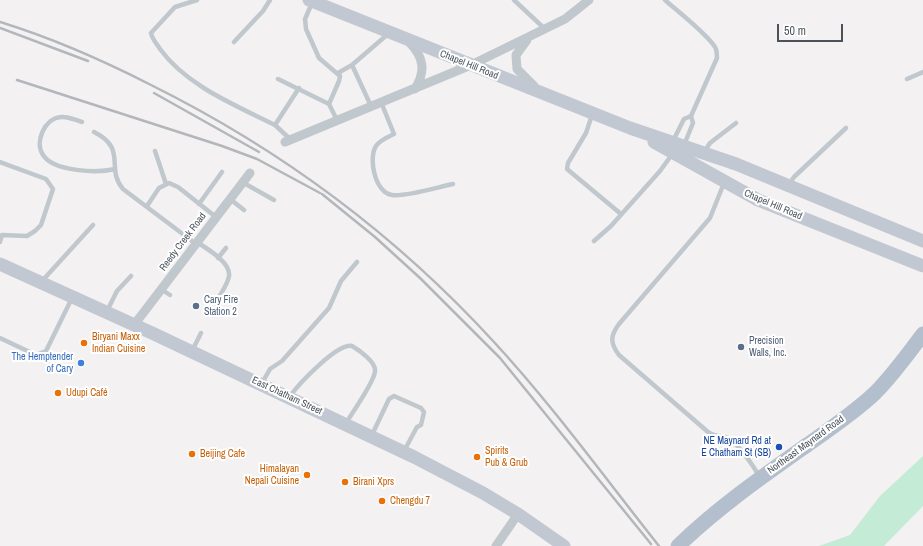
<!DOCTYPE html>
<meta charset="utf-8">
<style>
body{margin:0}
#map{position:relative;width:923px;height:546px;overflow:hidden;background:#f3f1f1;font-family:"Archivo Narrow",sans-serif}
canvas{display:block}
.scale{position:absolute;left:777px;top:24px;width:66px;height:18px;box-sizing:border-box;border:2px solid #4a535c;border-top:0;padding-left:5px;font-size:12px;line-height:14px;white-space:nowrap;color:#4a535c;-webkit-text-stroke:3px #fff;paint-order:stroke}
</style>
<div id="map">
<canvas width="923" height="546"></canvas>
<div class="scale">50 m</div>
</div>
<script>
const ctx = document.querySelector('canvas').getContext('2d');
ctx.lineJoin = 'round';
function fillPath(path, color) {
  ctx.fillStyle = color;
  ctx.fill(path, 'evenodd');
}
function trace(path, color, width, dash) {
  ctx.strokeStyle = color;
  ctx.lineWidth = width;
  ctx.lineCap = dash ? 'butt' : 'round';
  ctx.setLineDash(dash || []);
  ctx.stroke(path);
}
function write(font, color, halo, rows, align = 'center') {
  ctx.font = font + ' "Archivo Narrow",sans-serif';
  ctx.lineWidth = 4;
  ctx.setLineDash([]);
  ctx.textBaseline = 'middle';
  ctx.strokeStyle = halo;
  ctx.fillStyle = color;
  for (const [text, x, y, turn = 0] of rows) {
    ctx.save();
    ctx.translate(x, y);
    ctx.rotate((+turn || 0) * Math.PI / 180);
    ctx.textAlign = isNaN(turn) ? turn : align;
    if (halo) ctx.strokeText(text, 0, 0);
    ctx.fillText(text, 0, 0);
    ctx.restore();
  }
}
fillPath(new Path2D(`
 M923,456V506L884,546H819L850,535L880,496Z`), '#c4ebd5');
trace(new Path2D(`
 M197,0L175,7L151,33C152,39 157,44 160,49C187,86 235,105 275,125L299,88
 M514,0L545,29
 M665,0C676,10 711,37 716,49C717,52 717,55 717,58L691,116L693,123L684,145
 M312,3L305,19L306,29L319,58L340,76L339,81L329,104
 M234,42L263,11L270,0
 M338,73L352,65
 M278,79L329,104L337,120
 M907,79L923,72
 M381,102L394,134C388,137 380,140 376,146C368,158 375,193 392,195C406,197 438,187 453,184
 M371,106L352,65L388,34
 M592,115L586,133L568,163L567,169L621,214
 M82,122C75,120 68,116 61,117C45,118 34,142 43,155C54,172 98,173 115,169
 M275,125L291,140
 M94,132C128,149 105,168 123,189L196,244
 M673,141L684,119L691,116
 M155,151L166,184
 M704,152L710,143L736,123
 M0,162L46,179L53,189L41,225L35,231L27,236L2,235L0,242
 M242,182L274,200
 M724,183L710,218L619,324C610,336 610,343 619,355L708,432C715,437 723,436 728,438C742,448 751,463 760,477
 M789,184L794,177L846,128
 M230,199L244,210
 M199,204L222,172
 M147,206L159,188L169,183L178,187L216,217
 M594,241L611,226L660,171L673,153
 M197,242C207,249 231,262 229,276C228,283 223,290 219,297
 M218,258L226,248
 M42,281L93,225
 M161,289L170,295
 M107,311L117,291L131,276
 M0,338L36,355L46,351L72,298
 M192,351L201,333
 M262,383L270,369L282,361L329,308L341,281L357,262
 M290,396C299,384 337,343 352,346C359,350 376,362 375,371C375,381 352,413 346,423
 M371,437L389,399L394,396L421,408L424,412L421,425L417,427L404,451`), '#c0c7cd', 4.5);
trace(new Path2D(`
 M527,40L516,55L517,69L534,86
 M409,42C424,57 426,71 415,89
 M285,142L471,65L565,19L589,0
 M134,325L250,173
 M496,546L518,514`), '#c0c7cd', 9);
trace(new Path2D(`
 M309,0L630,128L736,164L923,241
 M654,142L758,200L923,266
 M0,264L152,333L414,457L483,493L518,514L564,546`), '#c1c8d2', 13);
trace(new Path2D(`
 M678,546C717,508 763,476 807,445C830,429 855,412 875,393C893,375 908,354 923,334`), '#b3bfcc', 15);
trace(new Path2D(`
 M0,22C52,38 102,60 151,85C280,149 396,235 494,342C553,406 605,478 659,546
 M0,28L88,61
 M17,80L222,146L257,159L320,193
 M154,93L259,152
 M322,194L375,237L420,278L500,358L651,544`), '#b3b6ba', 2.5);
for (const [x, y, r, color] of [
 [196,306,4,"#5c6f8a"],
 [84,343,4,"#e8710a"],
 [741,347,4,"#5c6f8a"],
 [81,363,4,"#3f7fe0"],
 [58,393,4,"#e8710a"],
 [779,447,4,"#1a4fb4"],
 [192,454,4,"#e8710a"],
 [477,457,4,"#e8710a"],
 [307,475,4,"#e8710a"],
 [345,482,4,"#e8710a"],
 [382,501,4,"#e8710a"]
]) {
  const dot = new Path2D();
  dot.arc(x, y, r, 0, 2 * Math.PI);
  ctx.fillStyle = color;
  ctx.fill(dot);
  trace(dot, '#fff', 1.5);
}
write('10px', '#4a535c', '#fff', [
 ["Chapel Hill Road",469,65,22],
 ["Chapel Hill Road",773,205,23],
 ["Reedy Creek Road",183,242,-53],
 ["East Chatham Street",287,396,25],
 ["Northeast Maynard Road",806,445,-36]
]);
write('10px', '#4e5e75', '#fff', [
 ["Cary Fire",204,300],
 ["Station 2",204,312],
 ["Precision",749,341],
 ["Walls, Inc.",749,353]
], 'left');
write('10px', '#c56008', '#fff', [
 ["Biryani Maxx",92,337],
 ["Indian Cuisine",92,349],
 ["Udupi Café",66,393],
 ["Spirits",485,451],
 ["Pub & Grub",485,463],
 ["Beijing Cafe",200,454],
 ["Himalayan",299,469,"right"],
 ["Nepali Cuisine",299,481,"right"],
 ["Birani Xprs",353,482],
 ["Chengdu 7",390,501]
], 'left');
write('10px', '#366cbe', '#fff', [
 ["The Hemptender",73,357],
 ["of Cary",73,369]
], 'right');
write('10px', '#164399', '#fff', [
 ["NE Maynard Rd at",771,441],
 ["E Chatham St (SB)",771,453]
], 'right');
</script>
